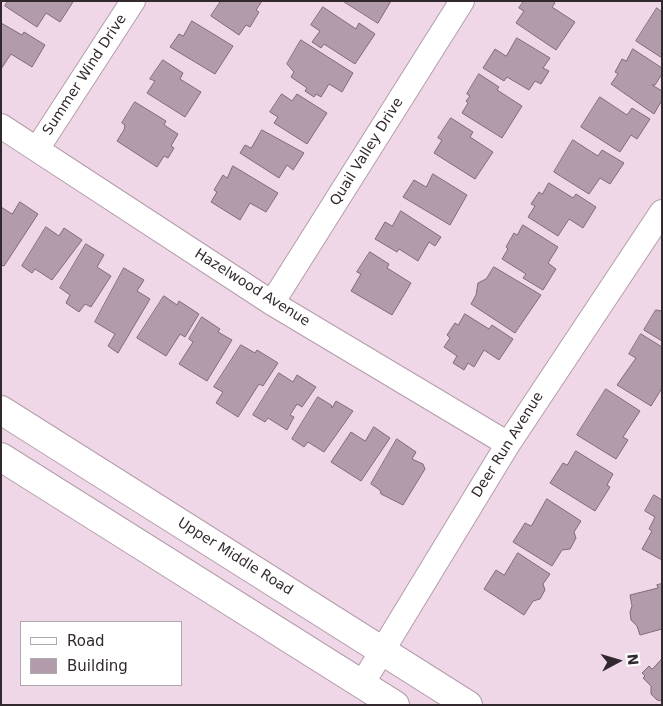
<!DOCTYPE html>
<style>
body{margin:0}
#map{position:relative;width:663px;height:706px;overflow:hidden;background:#efd7e7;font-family:"DejaVu Sans",sans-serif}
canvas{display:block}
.frame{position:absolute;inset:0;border:2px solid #32292f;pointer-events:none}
.legend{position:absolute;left:20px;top:621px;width:162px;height:65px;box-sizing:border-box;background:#fff;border:1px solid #ada9ac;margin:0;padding:6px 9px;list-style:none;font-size:15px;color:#32292f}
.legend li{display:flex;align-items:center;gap:10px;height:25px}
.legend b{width:25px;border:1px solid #ada9ac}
.north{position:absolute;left:593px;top:636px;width:50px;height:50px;-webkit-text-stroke:4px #fff;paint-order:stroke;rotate:84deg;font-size:14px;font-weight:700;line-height:20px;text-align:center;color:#32292f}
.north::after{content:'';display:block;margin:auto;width:18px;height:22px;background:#32292f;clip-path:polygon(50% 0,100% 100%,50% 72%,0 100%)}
</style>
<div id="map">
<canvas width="663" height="706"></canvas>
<div class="frame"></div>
<ul class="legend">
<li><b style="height:6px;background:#fff"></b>Road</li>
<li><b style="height:14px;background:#b29baa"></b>Building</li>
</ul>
<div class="north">N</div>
</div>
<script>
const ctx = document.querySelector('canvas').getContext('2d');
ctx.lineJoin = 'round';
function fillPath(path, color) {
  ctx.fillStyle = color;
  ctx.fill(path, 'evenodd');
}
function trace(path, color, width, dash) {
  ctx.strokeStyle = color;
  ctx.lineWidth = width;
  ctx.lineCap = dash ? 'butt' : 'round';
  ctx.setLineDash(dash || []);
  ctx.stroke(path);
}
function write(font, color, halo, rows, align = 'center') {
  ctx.font = font + ' "DejaVu Sans",sans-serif';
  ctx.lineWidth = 5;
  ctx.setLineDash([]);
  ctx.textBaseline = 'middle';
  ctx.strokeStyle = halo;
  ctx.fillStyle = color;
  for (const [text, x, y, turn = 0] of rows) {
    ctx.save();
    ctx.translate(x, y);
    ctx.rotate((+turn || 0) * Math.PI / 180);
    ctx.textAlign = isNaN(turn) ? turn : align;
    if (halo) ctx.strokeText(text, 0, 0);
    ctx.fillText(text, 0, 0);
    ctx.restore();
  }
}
const building = new Path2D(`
 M8,1H72L73,2L60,22L46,13L37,27L5,6Z
 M221,1H262L256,10L259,12L250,27L246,25L239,35L211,16Z
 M343,1H391L378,23Z
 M524,1H553L555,3L552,7L575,22L556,50L516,23L524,11L519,8Z
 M323,7L356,29L359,23L375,34L355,64L324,44L321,48L312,42L320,31L311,25Z
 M657,8L662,12V58L636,41Z
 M192,21L233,46L215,74L170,47L179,34L183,36Z
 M1,23L22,35L24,32L45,45L32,67L11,54L1,69Z
 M517,38L550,58L543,68L549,71L541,84L535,81L529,90L507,77L504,81L483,68L495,49L506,56Z
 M301,40L353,73L342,92L329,84L321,97L316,94L314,97L305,91L307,88L291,77L294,72L287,64Z
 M633,49L662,68V74L655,85H652L662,91V100L654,114L611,84L618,74L615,72L622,59L626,61Z
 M163,60L183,73L180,79L201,92L185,117L147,93L155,81L150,79Z
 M479,74L499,87L497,90L522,106L502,138L462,113L468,103L466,101L470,96L467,94Z
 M282,94L292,101L297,94L327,113L307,144L274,123L278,117L270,112Z
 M600,97L627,115L632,108L650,119L637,139L631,135L620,152L581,127Z
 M135,102L166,121L164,125L178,134L171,146L174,148L168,158L164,156L157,167L117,141L124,130L125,125L122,123Z
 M451,118L473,132L470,137L493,152L475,179L434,153L442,140L438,138Z
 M262,130L304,153L293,170L287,165L279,178L240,153L245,145L251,148Z
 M573,140L598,156L602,150L624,163L610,184L600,178L589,194L554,172Z
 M233,166L278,193L266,212L250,203L240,220L211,202L217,192L214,190L223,175L227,178Z
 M433,174L467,195L450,225L403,197L414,180L426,187Z
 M549,183L573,198L576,194L596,207L583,228L569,219L558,236L528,217L535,206L531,204L539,192L542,194Z
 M20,202L38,214L4,266L1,265V207L12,214Z
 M401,211L441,237L435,246L429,242L418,261L399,249L397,252L375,239L385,222L392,226Z
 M523,225L558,247L548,263L556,269L543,290L523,278L526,274L502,259L508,249L506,247L514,233L517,235Z
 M46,227L59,236L64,228L82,240L52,280L35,269L32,273L22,266Z
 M86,244L104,255L97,267L111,276L91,307L85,304L79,312L66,303L70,295L60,288Z
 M370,252L389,264L387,268L411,283L392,315L351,291L361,274L357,272Z
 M494,267L541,295L515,333L471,304L476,295L478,283L486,279Z
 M124,268L144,280L137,291L150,299L118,353L108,346L115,334L95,322Z
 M164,296L177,305L179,301L199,314L185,337L180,334L166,356L137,338Z
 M656,310L662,311V341L644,330Z
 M465,314L489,329L492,325L513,339L499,360L484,350L474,367L468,363L464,370L453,363L457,356L444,347L450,338L447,335L455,323L458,325Z
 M202,317L220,329L218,332L232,340L207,381L179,364L193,342L189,339Z
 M641,334L662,347V388L651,406L617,385L636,358L629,354Z
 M241,345L255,353L257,350L278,363L263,386L259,384L238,417L216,403L223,392L214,387Z
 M279,373L293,382L297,375L316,387L302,407L297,404L290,415L294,417L287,430L268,418L265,422L253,415Z
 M606,389L640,411L623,437L628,440L616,459L577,435Z
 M318,397L331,405L332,408L336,401L353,411L324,452L308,442L304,447L292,439Z
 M374,427L390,438L361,481L331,462L351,432L365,441Z
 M397,439L416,452L412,459L423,464L425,469L403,505L381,494L380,490L371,484Z
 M576,451L613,474L607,485L610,487L595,511L550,483L563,463L567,465Z
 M654,495L662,500V560L642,549L652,531L649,529L655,517L645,511Z
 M547,499L581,521L574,532L576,538L570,549L562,550L552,566L513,542L525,523L531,526Z
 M518,553L550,574L543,584L545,590L540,599L533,601L524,615L484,589L496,570L504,575Z
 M662,584V629L640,635L637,626L631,620L630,612L632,606L630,595L658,588L657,585Z
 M662,659V701L657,700L651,694V686L643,678L645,676L642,673L649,666L652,669Z`);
fillPath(building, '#b29baa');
trace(building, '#806b79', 1);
const minor = new Path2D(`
 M1,126L272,303L508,444
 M37,149L133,1
 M272,303L462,1
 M362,684L508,444L662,212`);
const secondary = new Path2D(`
 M1,410L468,705
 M1,457L395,705`);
trace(minor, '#b39cab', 26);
trace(secondary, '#b39cab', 30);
trace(minor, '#fff', 24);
trace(secondary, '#fff', 28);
write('14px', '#32292f', '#fff', [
 ["Summer Wind Drive",85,75,-57],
 ["Quail Valley Drive",367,152,-58],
 ["Hazelwood Avenue",252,288,32],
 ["Deer Run Avenue",508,445,-58],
 ["Upper Middle Road",235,557,32]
]);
</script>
